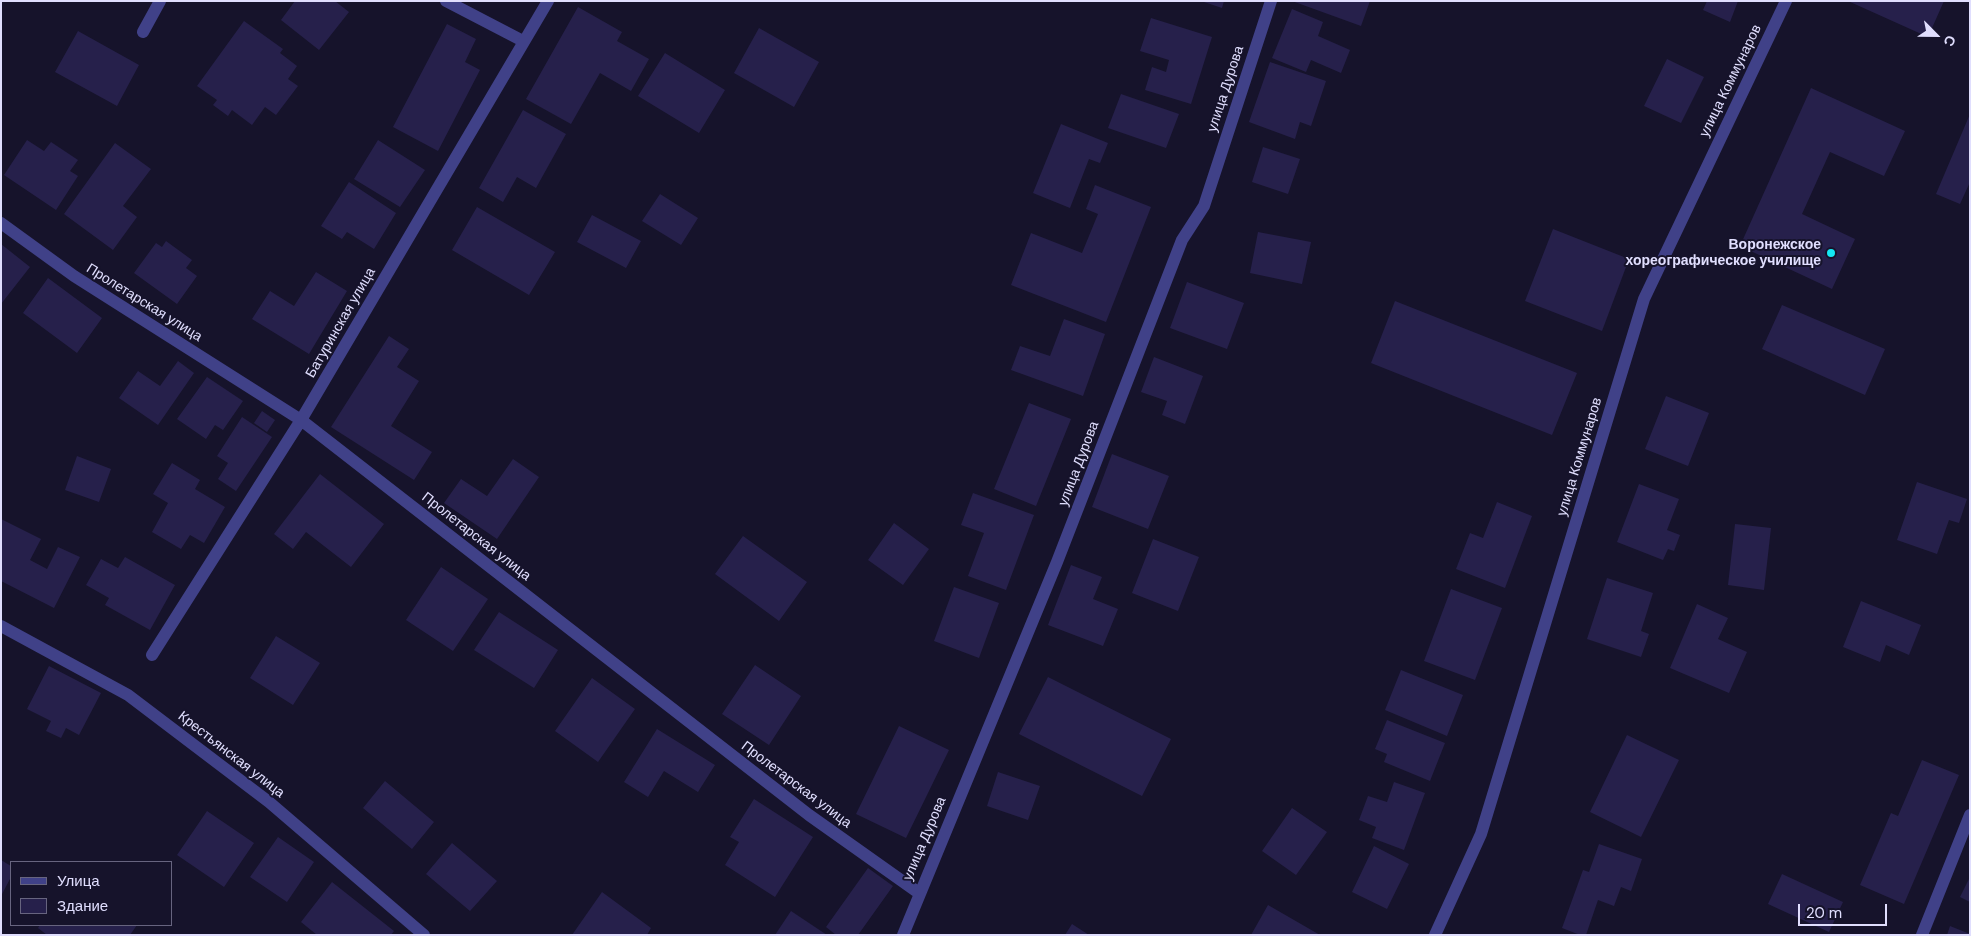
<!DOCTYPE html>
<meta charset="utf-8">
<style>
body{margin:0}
#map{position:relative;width:1971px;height:936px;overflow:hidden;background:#16132b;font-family:"DM Sans",sans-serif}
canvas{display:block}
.frame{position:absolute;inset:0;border:2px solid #e0defe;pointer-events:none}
.legend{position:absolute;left:10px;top:861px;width:162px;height:65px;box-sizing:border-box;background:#16132b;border:1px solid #67647f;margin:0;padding:6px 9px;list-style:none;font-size:15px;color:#e0defe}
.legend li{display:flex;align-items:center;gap:10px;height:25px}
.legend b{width:25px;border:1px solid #67647f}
.north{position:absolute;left:1911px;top:10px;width:50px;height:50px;-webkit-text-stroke:4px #16132b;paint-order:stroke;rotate:113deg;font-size:14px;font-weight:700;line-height:20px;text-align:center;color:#e0defe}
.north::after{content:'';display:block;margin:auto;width:18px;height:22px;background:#e0defe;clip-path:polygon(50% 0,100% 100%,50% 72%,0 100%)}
.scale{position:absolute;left:1798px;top:904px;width:89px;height:22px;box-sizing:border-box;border:2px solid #e0defe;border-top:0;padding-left:6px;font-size:15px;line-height:18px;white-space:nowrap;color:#e0defe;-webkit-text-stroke:4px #16132b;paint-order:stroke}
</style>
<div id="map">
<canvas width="1971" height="936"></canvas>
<div class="frame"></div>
<ul class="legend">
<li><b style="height:6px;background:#404188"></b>Улица</li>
<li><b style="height:14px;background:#26204b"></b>Здание</li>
</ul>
<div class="north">С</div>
<div class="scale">20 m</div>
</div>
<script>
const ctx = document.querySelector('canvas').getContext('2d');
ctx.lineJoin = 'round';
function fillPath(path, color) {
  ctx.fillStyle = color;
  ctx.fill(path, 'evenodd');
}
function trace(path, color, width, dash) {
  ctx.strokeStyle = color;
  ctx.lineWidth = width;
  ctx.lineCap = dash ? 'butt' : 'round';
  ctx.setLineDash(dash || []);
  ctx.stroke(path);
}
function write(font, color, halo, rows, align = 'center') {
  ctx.font = font + ' "DM Sans",sans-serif';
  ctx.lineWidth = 4;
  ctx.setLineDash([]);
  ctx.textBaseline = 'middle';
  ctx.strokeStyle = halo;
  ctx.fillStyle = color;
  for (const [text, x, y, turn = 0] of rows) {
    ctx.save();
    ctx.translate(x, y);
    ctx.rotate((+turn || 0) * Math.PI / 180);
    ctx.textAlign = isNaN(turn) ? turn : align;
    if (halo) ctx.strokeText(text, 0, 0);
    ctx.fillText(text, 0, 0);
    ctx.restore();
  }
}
fillPath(new Path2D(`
 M295,1H335L349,12L319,50L281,20Z
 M1201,1H1224L1222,8Z
 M1292,1H1370L1361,26Z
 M1707,1H1738L1730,22L1703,10Z
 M1848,1H1944L1928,37Z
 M578,7L622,32L617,41L649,59L631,91L600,73L571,124L526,99Z
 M1292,9L1323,22L1318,36L1350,50L1341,73L1311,60L1306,72L1272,58Z
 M1151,18L1212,37L1191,104L1145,90L1152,67L1166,72L1169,60L1140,51Z
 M244,21L283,49L280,53L297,66L288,79L298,86L276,115L265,107L252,125L232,110L228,116L213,105L217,100L197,86Z
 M447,24L476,39L465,62L480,70L438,151L393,127Z
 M759,28L819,62L794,107L734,73Z
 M78,31L139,65L117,106L55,72Z
 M665,53L725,90L699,133L638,96Z
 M1667,59L1704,77L1681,123L1644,106Z
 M1270,62L1326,81L1311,126L1300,122L1295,139L1249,122Z
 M1811,88L1905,131L1884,176L1830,152L1802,214L1855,239L1832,289L1740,246Z
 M1121,94L1179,114L1166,148L1108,128Z
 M523,110L566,134L536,188L517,177L503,202L479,188Z
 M1970,114V182L1960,204L1936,194Z
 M1061,124L1108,143L1100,163L1089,159L1070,208L1033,193Z
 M27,140L44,151L51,142L78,160L70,171L78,176L56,210L4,175Z
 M378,140L425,170L400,207L354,179Z
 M115,143L151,169L123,206L137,217L113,250L64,214Z
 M1263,147L1300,159L1288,194L1252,182Z
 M349,182L396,213L374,249L347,232L342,239L321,226Z
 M1095,185L1151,207L1106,322L1011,285L1031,233L1082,253L1098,214L1086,209Z
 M660,194L698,218L681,245L642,221Z
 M477,207L555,252L529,295L452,250Z
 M592,215L641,241L626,268L577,242Z
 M1553,229L1629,259L1602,331L1525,301Z
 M1258,232L1311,242L1302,284L1250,273Z
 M166,241L192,260L186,268L197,276L177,304L134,273L156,243L162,247Z
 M1,244L30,267L1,304Z
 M316,272L347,291L309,354L252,319L270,291L294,306Z
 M48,278L102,318L77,353L23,313Z
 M1187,282L1244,303L1227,349L1170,328Z
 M1395,301L1577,373L1552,435L1371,363Z
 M1782,305L1885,349L1865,395L1762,349Z
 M1064,319L1105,334L1083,396L1011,370L1020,346L1050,356Z
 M389,336L409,349L397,367L419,381L391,426L432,452L414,480L331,427Z
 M1154,357L1203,376L1185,424L1162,415L1167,401L1141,392Z
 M178,361L194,373L158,425L119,398L138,371L160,386Z
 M207,377L243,401L223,430L215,425L206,439L177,419Z
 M1666,396L1709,413L1688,466L1645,449Z
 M1029,403L1071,419L1036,506L994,489Z
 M262,411L275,420L267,432L254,423Z
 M242,417L272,437L236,491L218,479L228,463L217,456Z
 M1112,454L1169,476L1148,529L1092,507Z
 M77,456L111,469L99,502L65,490Z
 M513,459L539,477L497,539L444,503L461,479L487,496Z
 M172,463L200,480L195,489L225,507L204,543L190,535L181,549L152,532L168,503L153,494Z
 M320,474L384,524L351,567L306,532L293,549L274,534Z
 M1917,482L1967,499L1959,523L1949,520L1937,554L1897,540Z
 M1639,484L1679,499L1667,530L1680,535L1674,551L1668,549L1663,560L1617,542Z
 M973,493L1034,515L1006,590L968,576L984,533L961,525Z
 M1497,502L1532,516L1505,588L1456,569L1470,533L1483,538Z
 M1,519L41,539L30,560L47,569L58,547L80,557L54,608L1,581Z
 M894,523L929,549L903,585L868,560Z
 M1735,524L1771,528L1764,590L1728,585Z
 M743,536L807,582L779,621L715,574Z
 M1153,539L1199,557L1178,611L1132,593Z
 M125,557L175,585L150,630L105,605L109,598L86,585L101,559L118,568Z
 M1071,565L1102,577L1093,599L1118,609L1103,646L1048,625Z
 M441,567L488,599L453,651L406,620Z
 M1607,578L1653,593L1641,631L1649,634L1641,657L1587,639Z
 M954,587L999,603L979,658L934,641Z
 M1451,589L1502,608L1475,680L1424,661Z
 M1861,601L1921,625L1909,655L1886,645L1880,662L1843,647Z
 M1697,604L1728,618L1718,639L1747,652L1729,693L1670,668Z
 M499,612L558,650L534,688L474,650Z
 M276,636L320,663L293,705L250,678Z
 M755,665L801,696L769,745L722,714Z
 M49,666L101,693L79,735L66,728L61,738L46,731L51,721L27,709Z
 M1401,670L1463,695L1447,736L1385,710Z
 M1048,677L1171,739L1142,796L1019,734Z
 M592,678L635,709L598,762L555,731Z
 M1387,720L1445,743L1430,781L1384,762L1387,754L1375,749Z
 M899,726L949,750L906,838L856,814Z
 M657,729L715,765L698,792L664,771L648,797L624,782Z
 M1627,735L1679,760L1641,837L1590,812Z
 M1922,760L1959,775L1904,904L1860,885L1891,813L1898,816Z
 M998,772L1040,786L1028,820L987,806Z
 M385,781L434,822L412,849L363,808Z
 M1394,782L1425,793L1404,850L1372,838L1376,827L1359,820L1368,796L1387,802Z
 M754,799L813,837L775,897L725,865L739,842L730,837Z
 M1292,808L1327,832L1296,875L1262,851Z
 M207,811L254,843L224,887L177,855Z
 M278,837L314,862L287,902L250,877Z
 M452,843L497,881L470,911L426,874Z
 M1599,844L1642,859L1631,891L1621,887L1614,906L1598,900L1586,935H1580L1562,928L1583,870L1589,872Z
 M1374,846L1409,864L1387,909L1352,892Z
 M1,860L11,866V877L1,896Z
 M868,868L893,886L858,935H836L826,927Z
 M1782,874L1843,902L1829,932L1768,904Z
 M1970,877V902L1960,897Z
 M332,882L394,931L391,935H317L301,922Z
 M602,892L651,928L647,935H572Z
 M1268,905L1320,935H1251Z
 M791,911L827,935H775Z
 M1072,924L1089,935H1065Z
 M40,925H137L130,935H47L38,928Z
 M1950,926L1970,934V935H1947Z`), '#26204b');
trace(new Path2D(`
 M446,1L523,41
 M143,32L160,1`), '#404188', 12);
trace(new Path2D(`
 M1,223L74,276L301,420L809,815L919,893
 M1,626L128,695L269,802L424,935
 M152,655L301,420L548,1
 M903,935L1057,562L1182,240L1204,206L1271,1
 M1922,935L1970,815`), '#404188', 12);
trace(new Path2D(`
 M1435,935L1481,834L1644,299L1786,1`), '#404188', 12);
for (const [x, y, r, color] of [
 [1831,253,5,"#14e8f4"]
]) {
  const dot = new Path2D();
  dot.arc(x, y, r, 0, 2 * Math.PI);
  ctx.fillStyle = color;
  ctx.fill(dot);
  trace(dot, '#16132b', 2);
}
write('14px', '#e0defe', '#16132b', [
 ["улица Коммунаров",1731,81,-64],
 ["улица Дурова",1226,89,-72],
 ["Пролетарская улица",144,303,32],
 ["Батуринская улица",341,323,-60],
 ["улица Коммунаров",1580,457,-73],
 ["улица Дурова",1079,464,-69],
 ["Пролетарская улица",476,537,38],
 ["Крестьянская улица",231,755,38],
 ["Пролетарская улица",796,785,37],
 ["улица Дурова",925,839,-67]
]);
write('bold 14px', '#e0defe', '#16132b', [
 ["Воронежское",1821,245],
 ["хореографическое училище",1821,261]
], 'right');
</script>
